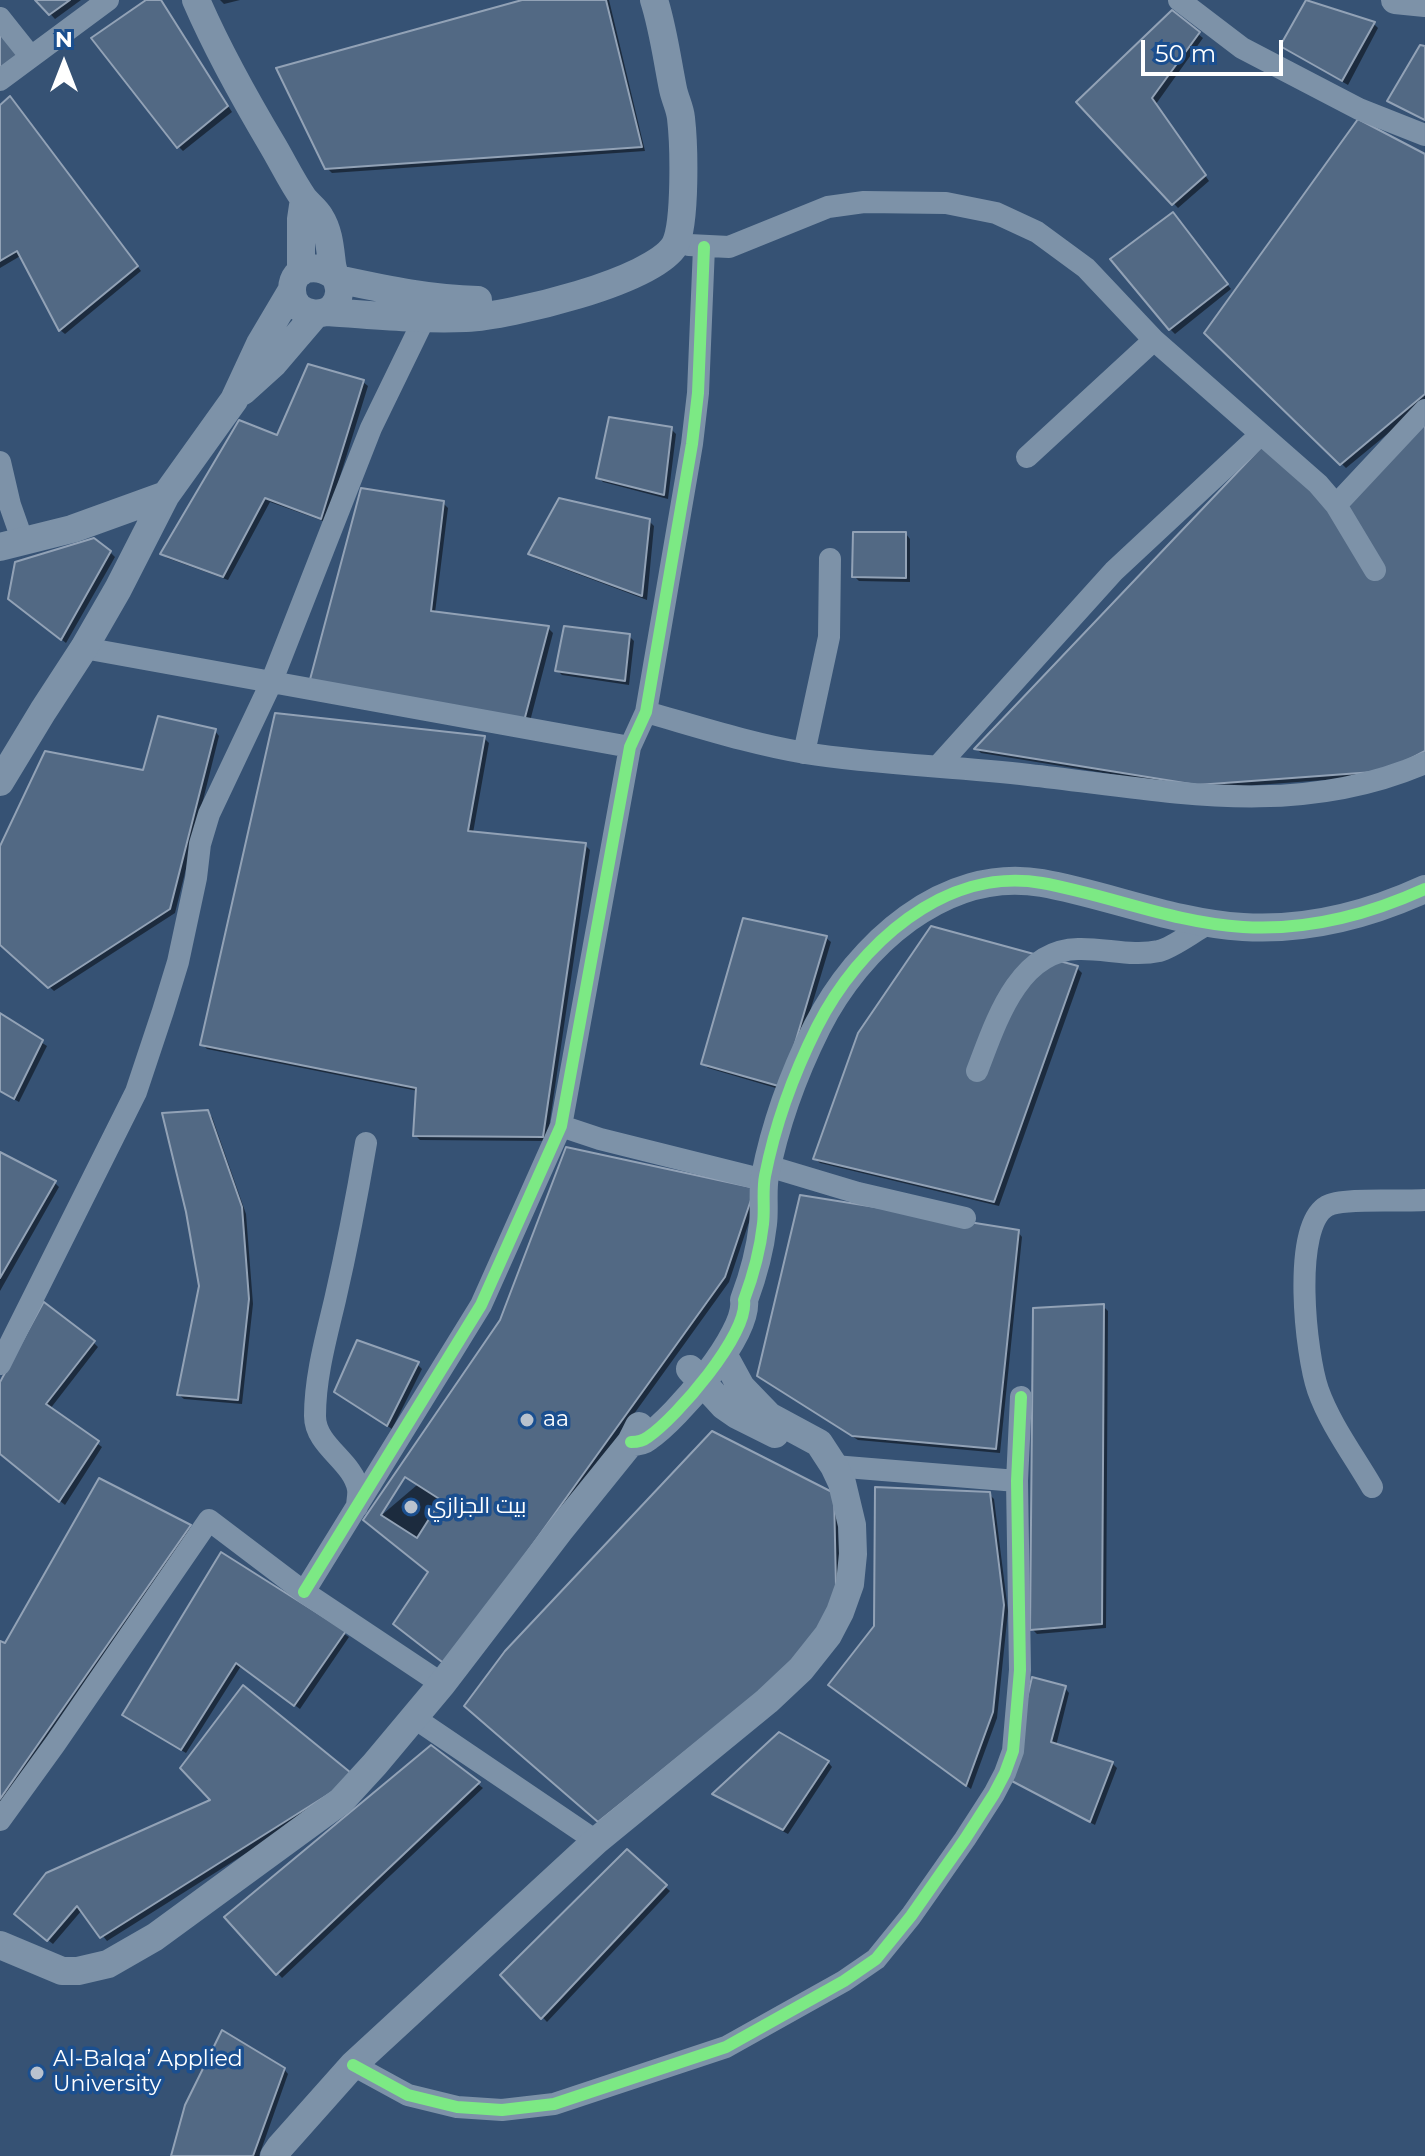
<!DOCTYPE html>
<meta charset="utf-8">
<style>
body{margin:0}
#map{position:relative;width:1425px;height:2156px;overflow:hidden;background:#365274;font-family:Montserrat,sans-serif}
canvas{display:block}
.north{position:absolute;left:24px;top:24px;width:80px;height:80px;-webkit-text-stroke:6px #1b4f8f;paint-order:stroke;rotate:0deg;font-size:22px;font-weight:700;line-height:32px;text-align:center;color:#fff}
.north::after{content:'';display:block;margin:auto;width:28px;height:36px;background:#fff;clip-path:polygon(50% 0,100% 100%,50% 72%,0 100%)}
.scale{position:absolute;left:1141px;top:40px;width:142px;height:36px;box-sizing:border-box;border:4px solid #fff;border-top:0;padding-left:10px;font-size:24px;line-height:28px;white-space:nowrap;color:#fff;-webkit-text-stroke:6px #1b4f8f;paint-order:stroke}
</style>
<div id="map">
<canvas width="1425" height="2156"></canvas>
<div class="north">N</div>
<div class="scale">50 m</div>
</div>
<script>
const ctx = document.querySelector('canvas').getContext('2d');
ctx.lineJoin = 'round';
function fillPath(path, color) {
  ctx.fillStyle = color;
  ctx.fill(path, 'evenodd');
}
function trace(path, color, width, dash) {
  ctx.strokeStyle = color;
  ctx.lineWidth = width;
  ctx.lineCap = dash ? 'butt' : 'round';
  ctx.setLineDash(dash || []);
  ctx.stroke(path);
}
function write(font, color, halo, rows, align = 'center') {
  ctx.font = font + ' Montserrat,Cairo,sans-serif';
  ctx.lineWidth = 7;
  ctx.setLineDash([]);
  ctx.textBaseline = 'middle';
  ctx.strokeStyle = halo;
  ctx.fillStyle = color;
  for (const [text, x, y, turn = 0] of rows) {
    ctx.save();
    ctx.translate(x, y);
    ctx.rotate((+turn || 0) * Math.PI / 180);
    ctx.textAlign = isNaN(turn) ? turn : align;
    if (halo) ctx.strokeText(text, 0, 0);
    ctx.fillText(text, 0, 0);
    ctx.restore();
  }
}
fillPath(new Path2D(`
 M37,0H81L55,19Z
 M150,0H161L232,112L183,151L178,146Z
 M220,0H240L224,4Z
 M529,0H609L645,151L332,173L327,168Z
 M1172,13L1203,38L1156,104L1209,181L1178,208L1079,102Z
 M1374,24L1378,28L1348,85L1287,50Z
 M14,104L141,271L65,334L60,330L22,255L0,268V108Z
 M1425,156V403L1346,468L1207,332Z
 M1177,220L1231,289L1175,334L1170,329Z
 M363,382L368,386L326,522L270,502L228,580L167,558L163,554L278,438Z
 M1425,425V758L1392,775L1203,789L981,753L977,749L1330,506Z
 M671,429L676,434L668,499L603,482L598,477Z
 M443,503L448,508L435,613L548,628L553,633L528,729L315,691Z
 M649,521L654,526L647,600L535,558L531,554Z
 M906,534L910,539V582L859,581L854,576Z
 M110,552L115,557L66,643L16,603Z
 M629,636L634,641L629,685L562,675L557,670Z
 M215,731L219,736L175,913L54,991L0,943V850L144,772Z
 M484,738L489,743L473,833L585,845L590,850L547,1141L420,1140L415,1135L418,1091L207,1049L202,1044Z
 M826,938L831,942L786,1091L708,1068L704,1064Z
 M1077,968L1082,973L999,1206L820,1163L815,1159Z
 M0,1015L47,1046L19,1102L0,1091Z
 M207,1112L212,1117L246,1214L253,1304L242,1404L184,1399L179,1395L201,1286Z
 M0,1154L54,1182L59,1187L0,1291Z
 M758,1195L729,1282L451,1668L430,1572L370,1525Z
 M1018,1232L1022,1237L1000,1453L858,1440L764,1380Z
 M1103,1306L1108,1311L1106,1628L1037,1634L1032,1629Z
 M93,1342L98,1347L50,1409L102,1447L65,1505L0,1453V1386Z
 M417,1364L422,1369L392,1429L336,1392Z
 M100,1480L190,1527L195,1532L0,1810V1643L5,1646Z
 M989,1494L994,1499L1008,1611L997,1718L971,1789L836,1690Z
 M833,1495L838,1500L840,1593L822,1650Z
 M222,1554L349,1637L300,1709L241,1666L186,1753L129,1719Z
 M1065,1688L1069,1693L1056,1746L1112,1763L1117,1768L1095,1825L1015,1783L1010,1778Z
 M431,1748L483,1788L282,1978L227,1917Z
 M828,1762L832,1767L788,1834L719,1798L715,1794Z
 M359,1782L107,1941L82,1910L53,1944L21,1919Z
 M627,1852L670,1891L547,2022L503,1975Z
 M284,2069L288,2074L259,2156H173Z`), '#0007');
const building = new Path2D(`
 M35,0H70L49,15Z
 M146,0H161L228,106L177,148L91,38Z
 M522,0H606L642,147L325,169L276,68Z
 M1306,0L1375,22L1342,81L1280,46Z
 M1172,10L1200,32L1152,98L1206,175L1172,205L1076,102Z
 M0,29L20,54L0,70Z
 M1420,45L1425,46V120L1387,101Z
 M10,96L138,266L59,331L17,251L0,261V105Z
 M1358,119L1425,154V394L1340,465L1204,333Z
 M1173,212L1228,284L1169,330L1110,259Z
 M308,364L364,380L321,519L265,498L223,577L160,554L239,420L277,435Z
 M609,417L672,427L664,495L596,478Z
 M1425,423V751L1387,771L1197,785L974,749L1266,442L1330,503Z
 M361,488L444,501L431,611L549,626L523,725L308,687Z
 M559,498L650,519L642,596L528,554Z
 M853,532H906V578L852,577Z
 M94,538L111,551L61,640L8,599L15,562Z
 M564,626L630,634L625,681L555,671Z
 M275,713L485,736L468,831L586,843L543,1137L413,1136L416,1088L200,1045Z
 M158,716L216,729L170,909L48,988L0,945V846L45,751L143,770Z
 M743,918L827,936L782,1087L701,1064Z
 M931,926L1078,966L994,1202L813,1159L858,1033Z
 M0,1013L43,1040L14,1099L0,1091Z
 M208,1110L242,1207L249,1299L238,1400L177,1395L199,1286L186,1212L162,1113Z
 M566,1147L755,1188L725,1277L446,1665L393,1624L428,1572L363,1520L500,1320Z
 M0,1152L56,1181L0,1278Z
 M800,1195L1019,1230L996,1449L852,1436L757,1376Z
 M40,1299L95,1341L46,1404L99,1441L59,1502L0,1454V1382L43,1303Z
 M1104,1304L1102,1624L1030,1630L1033,1308Z
 M357,1340L419,1362L387,1426L334,1392Z
 M712,1431L834,1493L836,1587L818,1645L598,1822L464,1706L505,1651Z
 M405,1477L441,1500L417,1538L381,1515Z
 M99,1478L191,1525L0,1799V1641L5,1643Z
 M875,1487L990,1492L1004,1605L993,1712L966,1786L828,1685L874,1626Z
 M221,1552L346,1631L294,1706L236,1663L181,1750L122,1715Z
 M1032,1677L1066,1686L1051,1742L1113,1762L1090,1822L1008,1779Z
 M243,1685L356,1777L100,1938L77,1906L47,1941L14,1914L46,1873L210,1800L180,1768Z
 M779,1732L829,1761L783,1830L712,1794Z
 M431,1745L480,1782L276,1975L224,1917Z
 M627,1849L667,1885L541,2019L500,1975Z
 M222,2030L285,2068L253,2156H171L185,2105Z`);
fillPath(building, '#526984');
trace(building, '#92a2b6', 2);
trace(new Path2D(`
 M1179,0L1242,48L1359,109L1425,135
 M0,18L31,57
 M0,80L108,0
 M689,245L729,247L828,207L864,202L946,203L996,213L1037,232L1086,268L1154,340L1318,484L1336,505L1375,570
 M1027,457L1154,340
 M0,462L10,505L23,542
 M1336,505L1425,410
 M84,648L630,747
 M646,712C699,727 751,744 805,753C879,765 954,766 1029,775C1165,790 1293,820 1425,763
 M804,753L829,637L830,559
 M938,766L1114,571L1260,435
 M977,1071C995,1025 1017,950 1078,949C1104,948 1133,957 1159,951C1174,947 1194,931 1208,924
 M561,1126L600,1139L764,1180
 M768,1166L858,1193L965,1218
 M0,1364L136,1092L163,1011L178,962L196,878L200,844L209,814L271,683L371,428L424,319
 M834,1466L1017,1481
 M1372,1487C1354,1456 1330,1424 1318,1390C1306,1356 1291,1226 1327,1206C1342,1197 1404,1202 1425,1200
 M357,1507C357,1501 359,1495 358,1489C353,1461 315,1446 315,1416C315,1377 326,1338 335,1300C347,1248 357,1196 366,1143
 M304,1592L481,1305L561,1126L630,747L646,712L692,444L698,393L704,247
 M413,1717L596,1841
 M0,1820L55,1744L209,1520L304,1592L442,1684
 M353,2065L408,2095L457,2107L502,2110L554,2104L726,2047L844,1981L876,1959L911,1916L965,1839L994,1794L1005,1773L1013,1751L1020,1670L1017,1481L1021,1397`), '#7d92a8', 22);
trace(new Path2D(`
 M196,0C218,51 245,99 273,146C283,163 292,182 304,199C309,205 316,210 320,217C329,231 330,248 332,264C333,274 340,283 339,293C336,323 291,319 292,289C293,265 318,264 333,275
 M1395,0L1425,3
 M301,272V219L304,199
 M337,279C384,289 429,299 478,300
 M327,312C374,315 420,320 466,318C509,316 653,282 675,245C686,223 684,144 681,118C680,108 675,99 673,89C667,59 663,28 654,0
 M243,391L274,363L315,315
 M0,547L72,529L166,495
 M0,782L43,711L84,648L118,589L166,495L234,400L260,344L292,290
 M690,1369L724,1406L737,1415L775,1434
 M631,1442C637,1442 643,1441 648,1437C676,1418 749,1334 744,1300C753,1276 760,1251 763,1224C765,1208 762,1191 765,1176C775,1125 794,1073 817,1027C858,946 944,866 1042,883C1109,895 1174,923 1243,927C1307,931 1368,915 1425,889
 M0,1945L62,1971H78L108,1964L155,1937L341,1801L375,1764L442,1684L560,1530L631,1442L639,1426
 M274,2156L280,2147L353,2065L596,1841L767,1701L801,1669L828,1635L840,1612L850,1584L853,1554L852,1525L842,1483L834,1466L819,1443L769,1416L741,1387L723,1354`), '#7d92a8', 28);
trace(new Path2D(`
 M631,1442C637,1442 643,1441 648,1437C676,1418 749,1334 744,1300C753,1276 760,1251 763,1224C765,1208 762,1191 765,1176C775,1125 794,1073 817,1027C858,946 944,866 1042,883C1109,895 1174,923 1243,927C1307,931 1368,915 1425,889
 M304,1592L481,1305L561,1126L630,747L646,712L692,444L698,393L704,247
 M353,2065L408,2095L457,2107L502,2110L554,2104L726,2047L844,1981L876,1959L911,1916L965,1839L994,1794L1005,1773L1013,1751L1020,1670L1017,1481L1021,1397`), '#7ce984', 12);
for (const [x, y, r, color] of [
 [527,1420,8,"#b9c2ce"],
 [411,1507,8,"#b9c2ce"],
 [37,2073,8,"#b9c2ce"]
]) {
  const dot = new Path2D();
  dot.arc(x, y, r, 0, 2 * Math.PI);
  ctx.fillStyle = color;
  ctx.fill(dot);
  trace(dot, '#1b4f8f', 3);
}
write('22px', '#fff', '#1b4f8f', [
 ["aa",543,1420],
 ["بيت الجزازي",427,1507],
 ["Al-Balqaʼ Applied",53,2060],
 ["University",53,2085]
], 'left');
</script>
